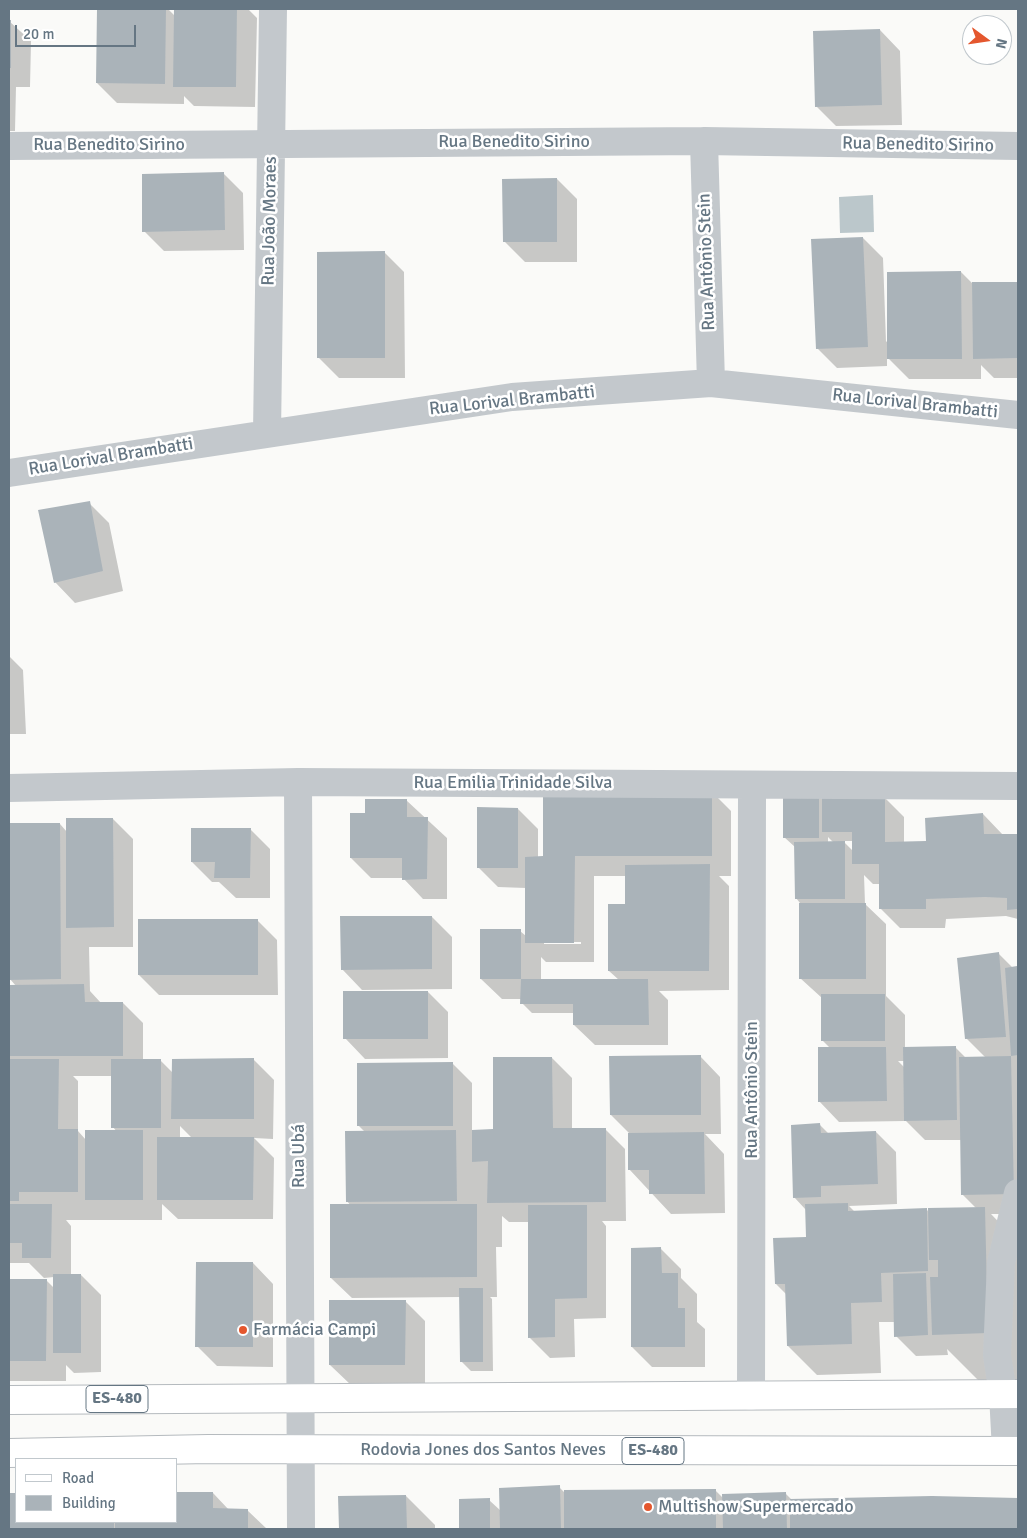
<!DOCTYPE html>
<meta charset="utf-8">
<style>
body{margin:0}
#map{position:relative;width:1027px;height:1538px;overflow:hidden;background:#fafaf8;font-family:Signika,sans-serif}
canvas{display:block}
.frame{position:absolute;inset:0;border:10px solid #657683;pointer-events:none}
.legend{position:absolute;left:15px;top:1458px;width:162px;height:65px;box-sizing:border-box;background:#fff;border:1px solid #c1c8cd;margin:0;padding:6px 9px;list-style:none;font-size:15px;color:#657683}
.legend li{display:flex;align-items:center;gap:10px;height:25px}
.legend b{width:25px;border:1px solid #c1c8cd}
.north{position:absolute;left:962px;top:15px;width:50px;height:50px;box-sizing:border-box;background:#fff;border:1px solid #c1c8cd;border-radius:50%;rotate:104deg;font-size:14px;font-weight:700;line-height:20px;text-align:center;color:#657683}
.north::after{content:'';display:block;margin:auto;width:18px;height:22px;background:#e4572e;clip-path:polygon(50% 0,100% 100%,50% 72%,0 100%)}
.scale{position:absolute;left:15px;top:25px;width:121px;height:22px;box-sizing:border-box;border:2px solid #657683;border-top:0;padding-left:6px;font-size:15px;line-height:18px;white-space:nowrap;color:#657683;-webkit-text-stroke:4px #fff;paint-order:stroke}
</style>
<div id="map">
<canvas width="1027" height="1538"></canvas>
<div class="frame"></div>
<ul class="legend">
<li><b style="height:6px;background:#fff"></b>Road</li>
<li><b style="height:14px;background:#aab3b9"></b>Building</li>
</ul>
<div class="north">N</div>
<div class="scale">20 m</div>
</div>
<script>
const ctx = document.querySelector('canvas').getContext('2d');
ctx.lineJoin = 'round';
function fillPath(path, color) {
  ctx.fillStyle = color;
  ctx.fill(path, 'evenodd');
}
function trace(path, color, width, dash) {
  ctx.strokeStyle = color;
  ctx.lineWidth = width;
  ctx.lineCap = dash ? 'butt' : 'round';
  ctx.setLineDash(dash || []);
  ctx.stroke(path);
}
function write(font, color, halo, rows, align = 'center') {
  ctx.font = font + ' Signika,sans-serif';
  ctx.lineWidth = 5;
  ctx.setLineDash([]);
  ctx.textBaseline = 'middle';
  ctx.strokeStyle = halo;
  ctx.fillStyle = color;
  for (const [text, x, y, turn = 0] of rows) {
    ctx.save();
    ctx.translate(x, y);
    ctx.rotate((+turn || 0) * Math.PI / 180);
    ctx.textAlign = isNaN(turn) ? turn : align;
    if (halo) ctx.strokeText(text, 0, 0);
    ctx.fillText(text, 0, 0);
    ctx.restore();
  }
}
fillPath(new Path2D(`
 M873,195L874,232L840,233L839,197Z`), '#bbc7cb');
fillPath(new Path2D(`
 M98,9H168L175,16V9H248L257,18L255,107L194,106L184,96V104L117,103L97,83Z
 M9,21L31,41L30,87H16L15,131H9Z
 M880,30L900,51L902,125L836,126L816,106Z
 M223,173L243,193L244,250L164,251L144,231Z
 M557,179L577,199V262H525L505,242Z
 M863,238L883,258L886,342L961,272L972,283H1018V378H994L981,365V379H909L887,357V366L837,368L817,348Z
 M384,252L404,272L405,378H339L318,357Z
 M89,503L109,523L123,591L75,603L55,582Z
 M9,656L23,670L26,734H9Z
 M711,791L731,811V876H719L729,886V990L659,991L668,1000V1045H595L574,1025V1013H532L522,1003V999H502L481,979L520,931L526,936V888L498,887L478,867L518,809L538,829V858L544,857ZM594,876H626V905L609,971L619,980H541V957L546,962H594ZM544,942H581V944H544Z
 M818,795L823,800L884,797L904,817V843H927L983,814L1003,835L1018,836V919L1006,916L946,919L945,928H900L880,908V884H873L864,875L865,904L886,924V996L905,1015V1048L955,1047L966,1058H986L966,1038L998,953L1013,968L1018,969V1214H991L1018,1242V1380L979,1381L947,1349L948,1355L916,1356L896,1336L895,1322H879L881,1373L817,1375L788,1346L786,1294L776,1284L807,1238L806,1210L794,1197L820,1125L829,1134L876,1132L896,1152L897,1204L849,1206L855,1212L926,1209L929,1212L976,1208L962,1194L961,1140H925L906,1121L839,1122L819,1101L830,1048L822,1040V998L800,978V903L796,898L795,847L784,837ZM828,837L834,843H828ZM843,841H853V851ZM898,1061H904V1067Z
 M406,800L447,838V899H423L403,878H371L351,858L366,814Z
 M113,819L133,839V947H89L90,991L101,1003H123L143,1023V1060H160L173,1073L254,1060L274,1080L273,1139L254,1138L274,1158L273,1219H178L162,1204V1220H66L71,1226V1275H81L101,1295V1372L74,1373L66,1365V1381H9V1280H46L54,1288V1277L44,1278L29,1263H9V986H16L10,979L9,824H60L67,832ZM73,1076H113V1127L117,1132L86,1140L78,1131V1081ZM180,1126L192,1138H180Z
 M250,829L270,849V898H236L219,882H212L192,862Z
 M432,917L452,937V989L362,990L342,969Z
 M257,920L277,940L278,995H159L139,975Z
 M428,992L448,1012V1058L365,1059L345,1038Z
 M700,1056L720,1077L721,1134H705L724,1154L725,1213L671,1214L629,1169V1133L611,1115Z
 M552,1058L572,1078V1129H605L625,1149L626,1221H602L606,1226V1318L574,1319L575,1357L550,1358L530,1338L529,1222H509L502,1216V1247H496L497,1297H490L492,1299L493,1371H471L461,1361V1297L352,1298L331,1278L351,1206L347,1201L365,1132L358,1125L452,1063L472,1083V1131L495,1130Z
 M661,1249L681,1269V1278L697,1294V1322L705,1329V1367H652L632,1347Z
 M253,1263L273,1284V1367L217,1366L197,1346Z
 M405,1301L425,1321V1384L351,1385L330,1365Z
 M559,1487L565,1493L715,1490L724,1499L785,1493L792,1500L1018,1499V1529H461L460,1501L489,1500L501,1511Z
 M213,1493L229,1510H247L267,1529H9V1494H16V1522H176Z
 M406,1496L435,1525V1529H340L339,1497Z`), '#0003');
fillPath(new Path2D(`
 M97,9H166L165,84L96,83Z
 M174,9H237L236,87H173Z
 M9,20H11V68H9Z
 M880,29L882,105L815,107L813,31Z
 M224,172L225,230L142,232V174Z
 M557,178V242H503L502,179Z
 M863,237L868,347L816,349L811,239Z
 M385,251V358H317V252Z
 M961,271L962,359H887V272Z
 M972,282H1018V358L973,359Z
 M90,501L103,571L54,583L38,510Z
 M543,790H712V856H575L574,943H525V857L543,856Z
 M783,794H819V838H783Z
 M822,795H885V842L926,841L925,818L983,813L984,834H1018V909L1007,910V898L985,897L926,899V909H879V864H852V832H822Z
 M365,799H407V817H428L427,879L402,880V858H350V813H365Z
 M477,807L518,808V868H477Z
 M66,818H113L114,927L66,928Z
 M9,823H60L61,979L9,980Z
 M191,828H251L250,878H214L215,862H191Z
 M845,841V899H795L794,842Z
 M710,864L709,971H608V904H625V865Z
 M799,903H866V979H799Z
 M340,916H432V969L341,970Z
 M138,919H258V975H138Z
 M480,929H521V979H480Z
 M999,952L1006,1037L965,1039L957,958Z
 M1017,966L1018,1055L1011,1056L1005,968Z
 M521,979H648L649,1025H573V1004H520Z
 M84,984L85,1002H123V1056H9V985Z
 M343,991H428V1039H343Z
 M821,994H885V1041H821Z
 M956,1046L957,1120L904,1121L903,1047Z
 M818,1047H886L887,1101L818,1102Z
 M701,1055V1115H610L609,1056Z
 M1011,1056L1014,1194L961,1195L959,1057Z
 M493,1057H552L553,1128H606V1202L487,1203L488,1161L472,1162V1130L493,1129Z
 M254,1058V1119H171L172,1059Z
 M9,1059H59L58,1129H78V1192H19V1201H9Z
 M111,1059H161V1128H111Z
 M453,1062V1126H357V1063Z
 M820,1123L821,1133L876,1131L878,1184L821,1186V1197L793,1198L791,1125Z
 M85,1130H143V1200H85Z
 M456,1130L457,1201L346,1202L345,1131Z
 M704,1132L705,1194H649V1170H628V1133Z
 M157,1137H254L253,1200H157Z
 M848,1203V1211L927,1208L928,1271L881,1273L882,1302L851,1303L852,1344L787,1346L785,1284H775L773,1238L806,1237L805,1204Z
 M9,1204H52L51,1258H22V1243H9Z
 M330,1204H477V1277L330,1278Z
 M528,1205H587V1298L555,1299V1337L528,1338Z
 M985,1207L988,1333L932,1335L930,1277H938V1260H929L928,1208Z
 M661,1247L662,1273H678V1308H685V1347H631V1248Z
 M196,1262H253V1347H195Z
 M926,1273L928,1335L894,1337L893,1274Z
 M53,1274H81V1353H53Z
 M9,1279H47L46,1361H9Z
 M459,1288H483V1362H460Z
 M329,1300H406L405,1365H329Z
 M560,1485L561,1529H500L499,1488Z
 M716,1489V1529H564V1490Z
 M176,1492H213V1508L248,1509V1529H115V1522H176Z
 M786,1492L787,1529H723L722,1494Z
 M9,1493H16V1522H114V1529H9Z
 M406,1495L407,1529H339L338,1496Z
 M932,1496L1018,1498V1529H790V1499Z
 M490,1498V1529H459V1499Z`), '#aab3b9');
const primary = new Path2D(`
 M9,1400L1018,1394
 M9,1453L208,1449L1018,1451`);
trace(primary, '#b5babe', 30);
trace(new Path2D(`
 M704,141L711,383
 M9,146L704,141L1018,146
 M267,433L273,9
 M9,473L512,397L711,383L1018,415
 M298,782L301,1529
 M9,788L298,782L1018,786
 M751,1396L752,785
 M1006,1451L1003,1394L997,1355L1001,1263L1018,1193`), '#c3c8cc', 28);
trace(primary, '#fff', 28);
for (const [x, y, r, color] of [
 [243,1330,5,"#e4572e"],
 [648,1507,5,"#e4572e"]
]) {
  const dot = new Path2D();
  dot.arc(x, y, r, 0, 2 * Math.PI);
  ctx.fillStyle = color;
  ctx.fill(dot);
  trace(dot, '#fff', 2);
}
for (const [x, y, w] of [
 [117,1399,62],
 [653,1451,62]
]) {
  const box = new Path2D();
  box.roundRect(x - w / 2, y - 13.5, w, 27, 4);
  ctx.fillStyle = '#fff';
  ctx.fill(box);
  trace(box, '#657683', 1);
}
write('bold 16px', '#657683', null, [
 ["ES-480",117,1399],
 ["ES-480",653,1451]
]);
write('18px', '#657683', '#fff', [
 ["Rua Benedito Sirino",514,142],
 ["Rua Benedito Sirino",109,145],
 ["Rua Benedito Sirino",918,145,1],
 ["Rua João Moraes",270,221,-89],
 ["Rua Antônio Stein",707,262,-92],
 ["Rua Lorival Brambatti",512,401,-6],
 ["Rua Lorival Brambatti",915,404,6],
 ["Rua Lorival Brambatti",111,457,-9],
 ["Rua Emilia Trinidade Silva",513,783],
 ["Rua Antônio Stein",752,1090,-90],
 ["Rua Ubá",299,1156,-90],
 ["Rodovia Jones dos Santos Neves",483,1450]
]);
write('18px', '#657683', '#fff', [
 ["Farmácia Campi",253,1330],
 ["Multishow Supermercado",658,1507]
], 'left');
</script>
